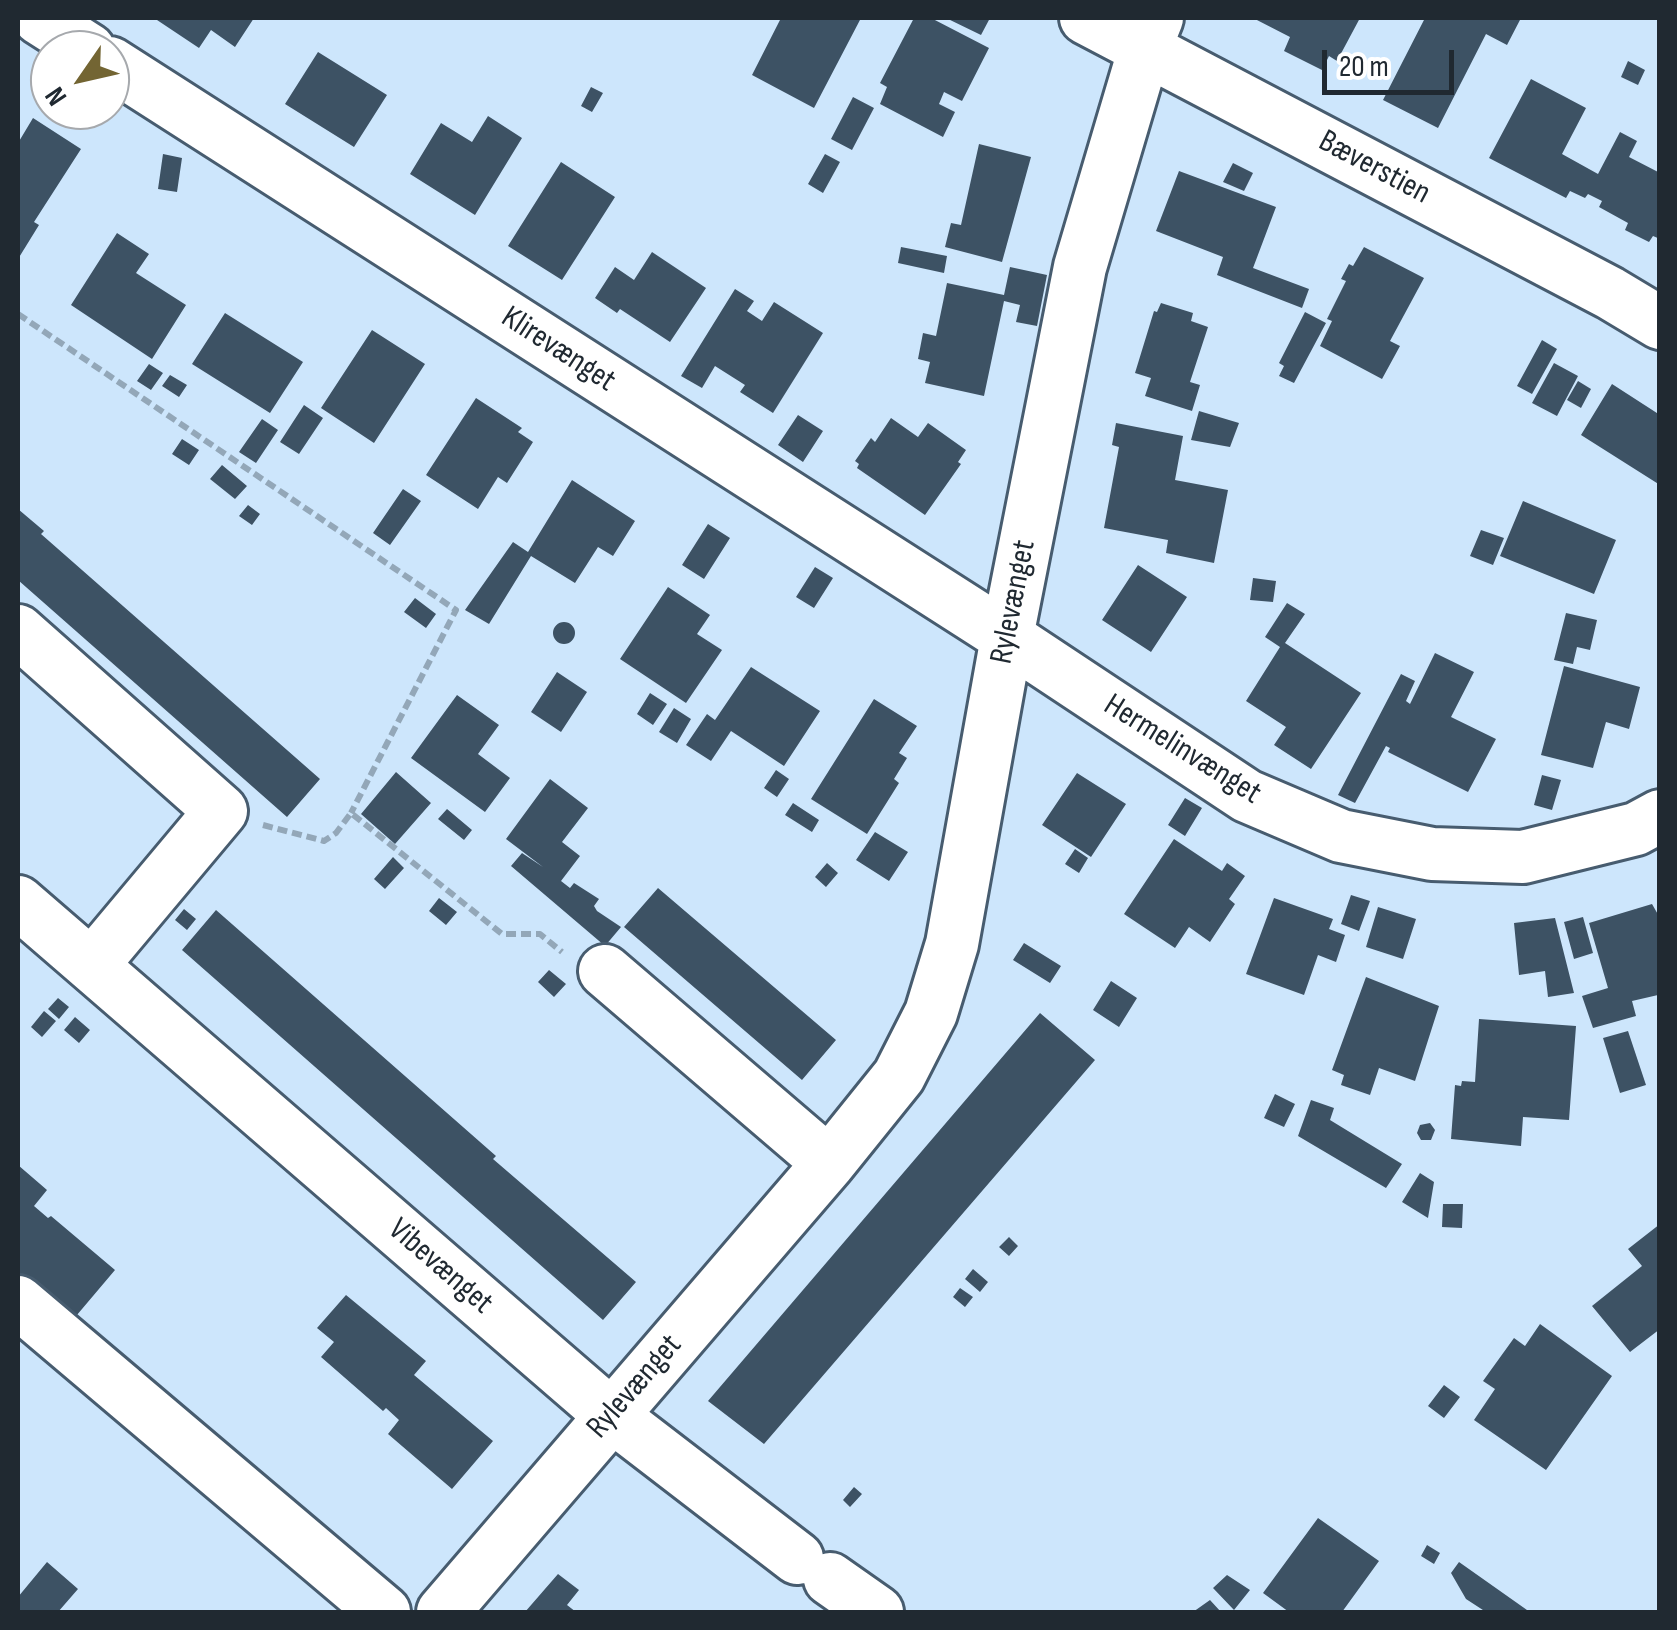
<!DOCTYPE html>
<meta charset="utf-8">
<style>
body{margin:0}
#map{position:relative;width:1677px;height:1630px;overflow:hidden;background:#cde6fc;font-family:"Sofia Sans Condensed",sans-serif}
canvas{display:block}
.frame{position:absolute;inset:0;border:20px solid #202931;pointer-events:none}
.north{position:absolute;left:30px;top:30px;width:100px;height:100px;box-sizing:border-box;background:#fff;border:2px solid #a6a9ad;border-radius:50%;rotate:236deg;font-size:28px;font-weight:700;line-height:40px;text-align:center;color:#202931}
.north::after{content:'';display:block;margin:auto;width:35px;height:45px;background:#736533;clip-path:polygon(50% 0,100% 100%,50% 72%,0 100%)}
.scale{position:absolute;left:1322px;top:50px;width:132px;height:45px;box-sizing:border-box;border:5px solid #202931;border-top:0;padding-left:12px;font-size:30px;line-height:35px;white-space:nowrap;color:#202931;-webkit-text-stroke:8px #fff;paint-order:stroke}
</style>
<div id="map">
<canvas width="1677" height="1630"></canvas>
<div class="frame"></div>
<div class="north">N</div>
<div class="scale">20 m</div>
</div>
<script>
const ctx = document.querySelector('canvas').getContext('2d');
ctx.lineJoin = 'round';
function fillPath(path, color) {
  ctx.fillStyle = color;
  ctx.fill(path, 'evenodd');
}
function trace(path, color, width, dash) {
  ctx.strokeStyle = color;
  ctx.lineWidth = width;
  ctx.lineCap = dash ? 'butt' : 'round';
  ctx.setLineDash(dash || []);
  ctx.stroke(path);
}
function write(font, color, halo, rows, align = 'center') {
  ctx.font = font + ' "Sofia Sans Condensed",sans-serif';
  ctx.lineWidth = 10;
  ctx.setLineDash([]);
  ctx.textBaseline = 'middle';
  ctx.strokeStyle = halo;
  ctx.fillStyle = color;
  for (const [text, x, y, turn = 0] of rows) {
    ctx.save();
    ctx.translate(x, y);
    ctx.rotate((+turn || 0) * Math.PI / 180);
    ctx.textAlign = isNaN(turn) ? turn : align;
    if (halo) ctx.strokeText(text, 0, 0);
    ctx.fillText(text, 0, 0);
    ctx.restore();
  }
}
fillPath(new Path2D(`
 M159,18H254L235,47L211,30L199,48L157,20Z
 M781,18H861L814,108L752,75Z
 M914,18H931L989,48L962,101L944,92L939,104L955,112L943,137L880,104L887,87L880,83Z
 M946,18H990L981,35Z
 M1253,18H1360L1337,61L1329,56L1322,70L1284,51L1290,37Z
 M1425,18H1521L1507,45L1486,34L1438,128L1383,100Z
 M318,52L387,95L354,147L285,104Z
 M1628,61L1645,70L1638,85L1621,77Z
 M1531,79L1586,108L1562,154L1598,174L1620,132L1637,141L1629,157L1660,173V239L1653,236L1649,242L1625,230L1628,223L1599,207L1602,201L1588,194L1585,198L1570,191L1566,198L1489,158Z
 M591,87L603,93L592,112L581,106Z
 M853,97L874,108L852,150L831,139Z
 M488,116L522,138L475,215L410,174L441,123L472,142Z
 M33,118L81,149L34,222L39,225L18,259V143Z
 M979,144L1031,157L1002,262L945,247L951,223L961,225Z
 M163,154L182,158L177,192L158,189Z
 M825,154L840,162L823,193L808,184Z
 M561,162L615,197L562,280L508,246Z
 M1233,163L1253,173L1244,191L1223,182Z
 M1179,171L1276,207L1253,268L1309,289L1302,308L1217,275L1223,257L1156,231Z
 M117,233L149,254L136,273L186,305L152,359L71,305Z
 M901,247L947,256L944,273L898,263Z
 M1364,247L1424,278L1390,341L1400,346L1382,379L1320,346L1332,321L1327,319L1346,281L1341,279L1349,264L1353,266Z
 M652,252L706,288L670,342L620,309L617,313L595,298L615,267L634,280Z
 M1010,267L1047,275L1037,326L1016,322L1020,305L1004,301L984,396L925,383L930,362L918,359L923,333L936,336L947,283L1004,295Z
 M735,289L754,301L747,311L762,321L774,302L823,333L773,413L740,392L745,385L715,366L702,388L681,376Z
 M1161,303L1193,313L1191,321L1208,327L1190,382L1200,385L1192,411L1145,396L1151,378L1135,373L1154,311L1157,312Z
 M1305,312L1326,323L1294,383L1279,376L1284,366L1279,363Z
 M225,313L303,362L270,413L192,364Z
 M372,330L425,364L374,443L321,408Z
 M1542,340L1557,349L1532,394L1517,386Z
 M1554,363L1578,376L1557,416L1532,403Z
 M149,364L163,373L151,390L137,381Z
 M170,375L187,385L179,397L162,386Z
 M1578,381L1591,389L1581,408L1567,400Z
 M1612,384L1660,415V485L1581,435Z
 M476,398L522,428L518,432L533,442L507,483L498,477L478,509L426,475Z
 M304,405L323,418L299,454L280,442Z
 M1199,411L1239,423L1230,447L1191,440Z
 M798,415L823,431L803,462L778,445Z
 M891,418L918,437L928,423L966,450L958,462L961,464L925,515L857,468L859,464L855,461L871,438L875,442Z
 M262,419L278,430L256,463L239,452Z
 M1116,423L1183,436L1175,480L1228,490L1214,563L1166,553L1168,540L1104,528L1119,447L1112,445Z
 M182,439L199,450L189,465L172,454Z
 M222,465L247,486L235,499L210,479Z
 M572,480L635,521L613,556L598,547L575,583L531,556L489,624L465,610L513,542L528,552Z
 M403,489L421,501L390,545L373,533Z
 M1523,501L1616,540L1594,594L1500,556Z
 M248,505L260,514L252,525L239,516Z
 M18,509L44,531L41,534L320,779L287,817L18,580Z
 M708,524L730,538L704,579L682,565Z
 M1481,530L1504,538L1493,565L1470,556Z
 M1138,565L1187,597L1151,652L1102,620Z
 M815,567L833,578L814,608L796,597Z
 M1253,578L1276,581L1273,602L1250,600Z
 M668,587L710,615L697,634L722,650L686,703L620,659Z
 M415,598L436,614L426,628L404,612Z
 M1287,603L1305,614L1285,643L1361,693L1311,769L1274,745L1286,727L1246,701L1280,647L1265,637Z
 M1566,613L1597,620L1590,650L1577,647L1573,664L1554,660Z
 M553 633a11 11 0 1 1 22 0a11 11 0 1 1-22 0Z
 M1435,653L1474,672L1451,717L1496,739L1468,792L1388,752L1390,748L1386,746L1355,803L1338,795L1401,674L1415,681L1406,701L1410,704Z
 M1564,666L1640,687L1629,729L1606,722L1593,768L1541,755Z
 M751,667L820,711L784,766L731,731L711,761L686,745L707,714L715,720Z
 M557,672L587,692L561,732L531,712Z
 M650,693L667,704L653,725L637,714Z
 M457,695L499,725L478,754L510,778L485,812L411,758Z
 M874,699L917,726L899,753L907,758L894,779L899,783L867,834L811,799Z
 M674,708L691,719L677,743L659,732Z
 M776,770L789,779L777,797L764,788Z
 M396,772L431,803L395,844L361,814Z
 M1077,773L1126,804L1091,857L1042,825Z
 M1542,775L1561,780L1552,810L1534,805Z
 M550,779L588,808L562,842L580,856L561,881L570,888L574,883L599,899L594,906L597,911L621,927L605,946L511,866L522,853L543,867L506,839Z
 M1185,798L1202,808L1185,836L1168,825Z
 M793,803L819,820L812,832L785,815Z
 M447,809L472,830L464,840L438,819Z
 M875,832L908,852L889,881L856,860Z
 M1174,839L1222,871L1227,863L1245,876L1229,899L1235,904L1210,942L1189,927L1175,948L1124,914Z
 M1075,849L1088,858L1079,873L1065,864Z
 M393,857L404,868L385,889L374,879Z
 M827,863L838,873L826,887L815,877Z
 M658,888L836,1040L802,1080L624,927Z
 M1351,895L1370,901L1359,931L1341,924Z
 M439,898L457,912L446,925L429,911Z
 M1274,898L1333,919L1329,929L1345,935L1336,962L1318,955L1304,995L1246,974Z
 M1652,904L1660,918L1658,995L1632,1001L1636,1016L1593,1028L1582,996L1608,988L1589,923Z
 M1378,907L1416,919L1403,959L1366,947Z
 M184,909L196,919L187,930L175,920Z
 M216,910L496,1156L493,1159L636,1282L603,1320L182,950Z
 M1583,917L1593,953L1574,959L1564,922Z
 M1555,918L1574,993L1548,997L1545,971L1519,975L1514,923Z
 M1024,943L1061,966L1050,983L1013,960Z
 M549,970L566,984L554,997L538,982Z
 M1366,977L1439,1006L1415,1081L1379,1068L1370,1095L1341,1085L1344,1075L1332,1070Z
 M1111,981L1137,998L1119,1027L1093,1010Z
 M58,998L69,1007L59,1019L48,1009Z
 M44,1011L56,1021L42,1037L31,1027Z
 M1040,1013L1095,1060L764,1444L708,1401Z
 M75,1017L90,1030L79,1043L64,1030Z
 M1479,1019L1576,1026L1569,1120L1523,1117L1521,1146L1451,1139L1455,1085L1461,1086L1462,1081L1475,1082Z
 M1628,1031L1646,1085L1620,1093L1603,1038Z
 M1275,1094L1295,1104L1284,1127L1264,1118Z
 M1311,1100L1334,1108L1330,1120L1402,1164L1386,1188L1298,1136Z
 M1430,1123L1435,1130L1431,1140H1421L1417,1133L1420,1125Z
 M18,1165L47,1190L34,1206L48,1218L51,1216L115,1270L71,1322L18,1276Z
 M1420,1173L1434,1182L1428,1218L1402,1202Z
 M1443,1204H1463L1462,1228L1442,1227Z
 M1660,1224V1329L1630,1352L1592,1306L1642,1266L1628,1249Z
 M1009,1237L1018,1246L1009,1256L999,1247Z
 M973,1269L988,1282L980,1292L965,1279Z
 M960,1288L973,1297L965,1307L953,1297Z
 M346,1295L426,1361L414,1375L493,1441L452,1489L388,1434L399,1420L386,1408L383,1411L321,1357L334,1342L317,1328Z
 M1540,1324L1612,1376L1546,1470L1474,1420L1495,1389L1483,1381L1514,1338L1525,1346Z
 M1444,1385L1460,1397L1444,1418L1428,1406Z
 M854,1487L862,1494L850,1507L843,1500Z
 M1318,1518L1379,1561L1342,1612H1289L1263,1593Z
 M1427,1545L1440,1553L1434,1564L1421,1556Z
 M47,1562L78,1589L58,1612H18V1597Z
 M1459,1562L1527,1610L1525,1612H1486L1466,1599L1451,1573Z
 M558,1574L579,1590L567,1605L576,1612H525Z
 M1227,1575L1250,1590L1234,1610L1213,1588Z
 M1210,1600L1221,1612H1193Z`), '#3d5264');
const minor = new Path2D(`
 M39,18L89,50
 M1086,18L1610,293L1660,323
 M110,63L1007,637L1247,796L1341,836L1432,854L1523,857L1636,829L1660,816
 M18,631L221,811L92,965
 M18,902L611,1415L797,1558
 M605,971L829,1163
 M18,1302L384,1612
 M830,1579L877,1612
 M443,1612L829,1163L899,1076L931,1013L952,944L1007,637L1080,267L1145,48L1157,18`);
trace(minor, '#475c6f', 58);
trace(new Path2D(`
 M18,314L456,610L351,813
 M263,825L324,841L336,833L351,813L502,934H540L562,952`), '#93a7b8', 6, [10, 5]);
trace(minor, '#fff', 52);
write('32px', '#202931', '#fff', [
 ["Bæverstien",1374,168,28],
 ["Klirevænget",558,350,33],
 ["Rylevænget",1014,602,-79],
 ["Hermelinvænget",1182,750,32],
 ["Vibevænget",440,1267,41],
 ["Rylevænget",635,1387,-49]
]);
</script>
